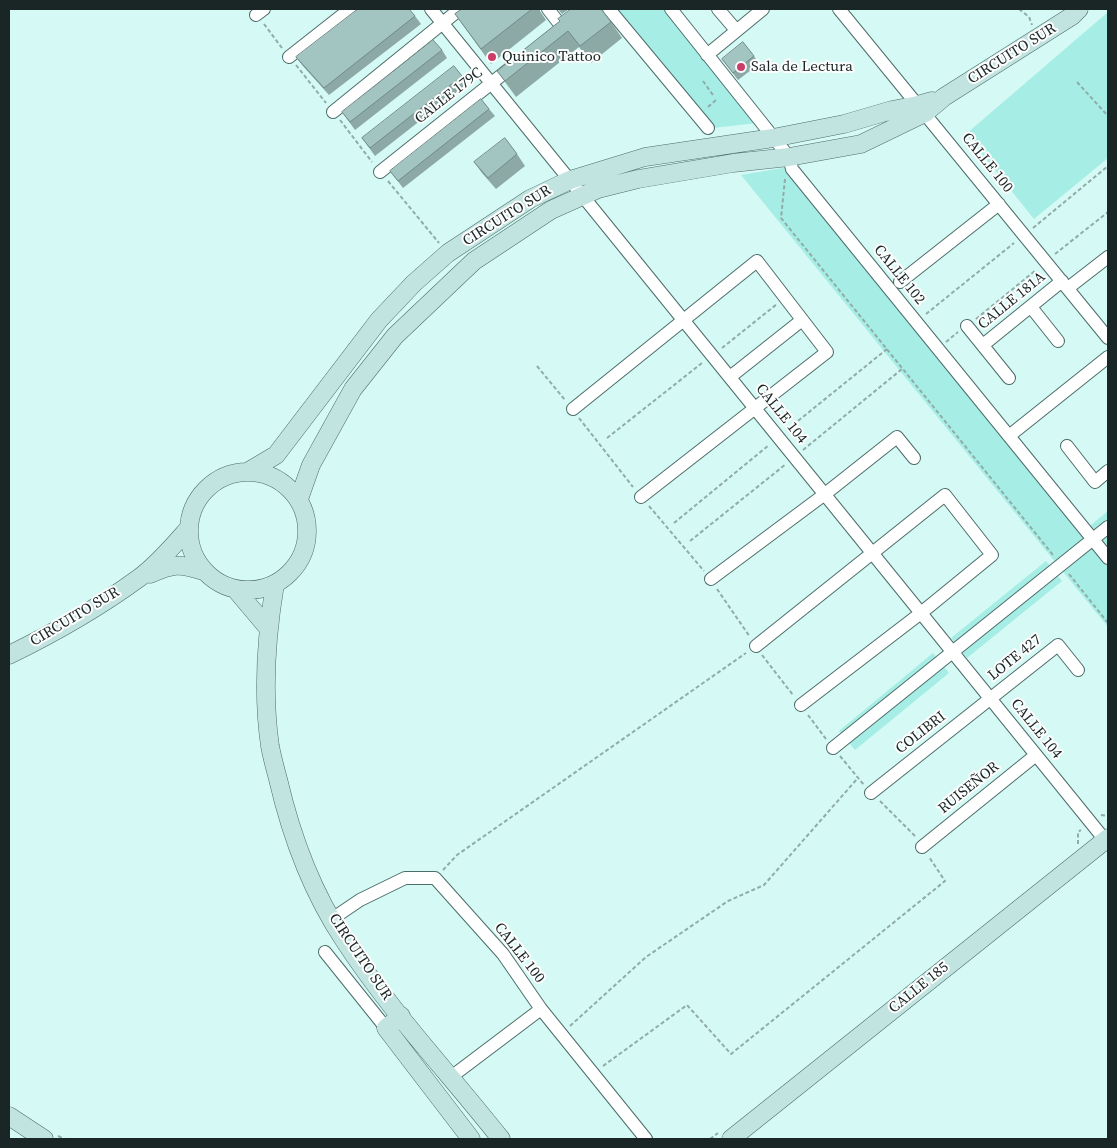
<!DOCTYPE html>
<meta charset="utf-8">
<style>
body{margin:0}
#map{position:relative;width:1117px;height:1148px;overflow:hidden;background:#d5f9f4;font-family:"Source Serif 4",serif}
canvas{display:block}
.frame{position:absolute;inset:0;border:10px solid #192625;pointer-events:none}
</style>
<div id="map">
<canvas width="1117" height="1148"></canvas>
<div class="frame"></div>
</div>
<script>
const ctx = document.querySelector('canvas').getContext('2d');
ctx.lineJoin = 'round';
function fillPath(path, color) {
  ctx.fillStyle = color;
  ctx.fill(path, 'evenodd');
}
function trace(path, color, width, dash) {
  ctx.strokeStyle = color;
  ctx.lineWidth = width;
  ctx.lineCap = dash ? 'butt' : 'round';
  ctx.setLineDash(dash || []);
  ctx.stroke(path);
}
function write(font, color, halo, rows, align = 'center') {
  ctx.font = font + ' "Source Serif 4",serif';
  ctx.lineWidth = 4;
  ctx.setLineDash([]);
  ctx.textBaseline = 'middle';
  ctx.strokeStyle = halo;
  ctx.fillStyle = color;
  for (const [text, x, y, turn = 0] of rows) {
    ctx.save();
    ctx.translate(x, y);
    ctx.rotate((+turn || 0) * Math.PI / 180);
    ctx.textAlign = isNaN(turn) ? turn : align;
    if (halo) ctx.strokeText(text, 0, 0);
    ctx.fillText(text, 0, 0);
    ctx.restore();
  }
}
fillPath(new Path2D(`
 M614,9H666L757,123L713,128Z
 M1108,12V158L1034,219L966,134Z
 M788,167L1108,564V627L741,175Z
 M1108,511V543L1102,548L1086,529Z
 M1046,561L1062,581L967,658L951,638Z
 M933,653L949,673L855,750L839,731Z`), '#a6eee5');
const street = new Path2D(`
 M431,9L1105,840
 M548,9L562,27
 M609,9L708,128
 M671,9L789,157L792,169L1108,558
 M718,9L736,30
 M839,9L1108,338
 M256,15L264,9
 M707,55L763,9
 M289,57L350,9
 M333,112L460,9
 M380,172L513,66
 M900,282L999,204
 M1068,288L1108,257
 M1031,307L1058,341
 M967,326L1009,378
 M983,345L1062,281
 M730,377L802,320
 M573,409L757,261L827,352L641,497
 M1014,432L1108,357
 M1067,446L1095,482L1108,471
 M711,579L825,494L897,437L914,458
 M756,646L945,495L992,555L921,613L801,705
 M833,748L1108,527
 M871,793L1058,645L1078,670
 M922,847L1036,755
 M332,919L360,900L405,878H435L503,954L541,1009L646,1139
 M325,952L386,1028
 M451,1077L541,1009`);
const secondary = new Path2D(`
 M249,471L276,455L379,320L414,283L448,253L530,199L570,180L645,157L773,138L844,124L892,110L918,105L932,101
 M189 531a59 59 0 1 1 118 0a59 59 0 1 1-118 0Z
 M299,499L311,465L353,389L395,336L474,261L551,210L598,189L638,179L733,163L789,157L861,144L925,113L944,97L1072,16L1079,9
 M150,574C173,564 179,563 203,571
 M275,584C266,638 262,691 270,746C272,757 275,768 278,779C291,835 312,892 344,940C390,1011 449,1073 501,1139
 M236,590L268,628
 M9,655C54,633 98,608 139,578C157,565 173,546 188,529
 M401,1016L386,1028L471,1139
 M9,1116L44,1139
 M731,1139L1108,838`);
trace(street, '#4d6d6a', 14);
trace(secondary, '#4d6d6a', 19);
trace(new Path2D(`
 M1019,9L1029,17L1032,25
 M264,24L282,48
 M296,65L326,103
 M703,81L713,95
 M1077,82L1108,116
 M708,107L716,100
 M340,120L372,162
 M785,179L781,218L1053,555
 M388,181L439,243
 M1033,228L1108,166
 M1055,254L1108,212
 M926,314L1014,243
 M976,319L1036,270
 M946,342L958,332
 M722,348L777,304
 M537,366L565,400
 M579,418L633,487
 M788,429L887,349
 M607,438L702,363
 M803,450L902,369
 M649,506L704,571
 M674,523L769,445
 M690,541L786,464
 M1069,574L1108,623
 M717,589L750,637
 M762,655L793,695
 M808,715L826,739
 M840,756L864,785
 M880,801L915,836
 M1101,815L1108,816
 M1078,844V832L1081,830
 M443,870L457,855L746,653
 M570,1026L646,957L728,901L764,885L857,779
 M603,1066L687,1005L731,1054L945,881L929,857
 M58,1136L65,1139
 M710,1139L718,1133`), '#90aca8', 2, [4, 2.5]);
trace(street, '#fff', 12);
trace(secondary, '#c1e4e1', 18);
fillPath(new Path2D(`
 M462,9H540V11L546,20L491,64L455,14Z
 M558,9H569L562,14Z
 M415,16L421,24L329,95L302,65L296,57Z
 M560,21L611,22L622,38L591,63L579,47L516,97L497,71Z
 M442,50L447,58L355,130L342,112Z
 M754,56L759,64L738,80L722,59Z
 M462,76L467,84L375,156L362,138Z
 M489,109L495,116L403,188L390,171Z
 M517,154L525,166L496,189L482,173L474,162Z`), '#8ca9a6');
const building = new Path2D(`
 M358,9H409L415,16L324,88L296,57Z
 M462,9H532L481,49L455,14Z
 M571,9H601L611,22L580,46L568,31L505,81L497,71L560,21L558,19Z
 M433,40L442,50L350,122L342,112Z
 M743,42L754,56L733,73L722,59Z
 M454,66L462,76L370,148L362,138Z
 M481,99L489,109L398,181L390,171Z
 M505,138L517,154L488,178L474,162Z`);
fillPath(building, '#a3c5c1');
trace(building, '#728a87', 1);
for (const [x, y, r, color] of [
 [492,57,5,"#cb3d67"],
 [741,67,5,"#cb3d67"]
]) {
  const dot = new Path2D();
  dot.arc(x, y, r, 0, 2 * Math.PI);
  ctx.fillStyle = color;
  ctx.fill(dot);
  trace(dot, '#fdfdfd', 2);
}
write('15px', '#192625', '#fdfdfd', [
 ["CIRCUITO SUR",1012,54,-32],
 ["CALLE 179C",449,96,-38],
 ["CALLE 100",987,163,51],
 ["CIRCUITO SUR",507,216,-32],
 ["CALLE 102",899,275,51],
 ["CALLE 181A",1012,301,-39],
 ["CALLE 104",781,414,51],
 ["CIRCUITO SUR",75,617,-31],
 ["LOTE 427",1015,658,-39],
 ["CALLE 104",1036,729,51],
 ["COLIBRI",921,733,-38],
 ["RUISEÑOR",969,788,-39],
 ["CALLE 100",519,953,52],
 ["CIRCUITO SUR",360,957,56],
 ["CALLE 185",919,988,-39]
]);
write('15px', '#192625', '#fdfdfd', [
 ["Quinico Tattoo",502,57],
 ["Sala de Lectura",751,67]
], 'left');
</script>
